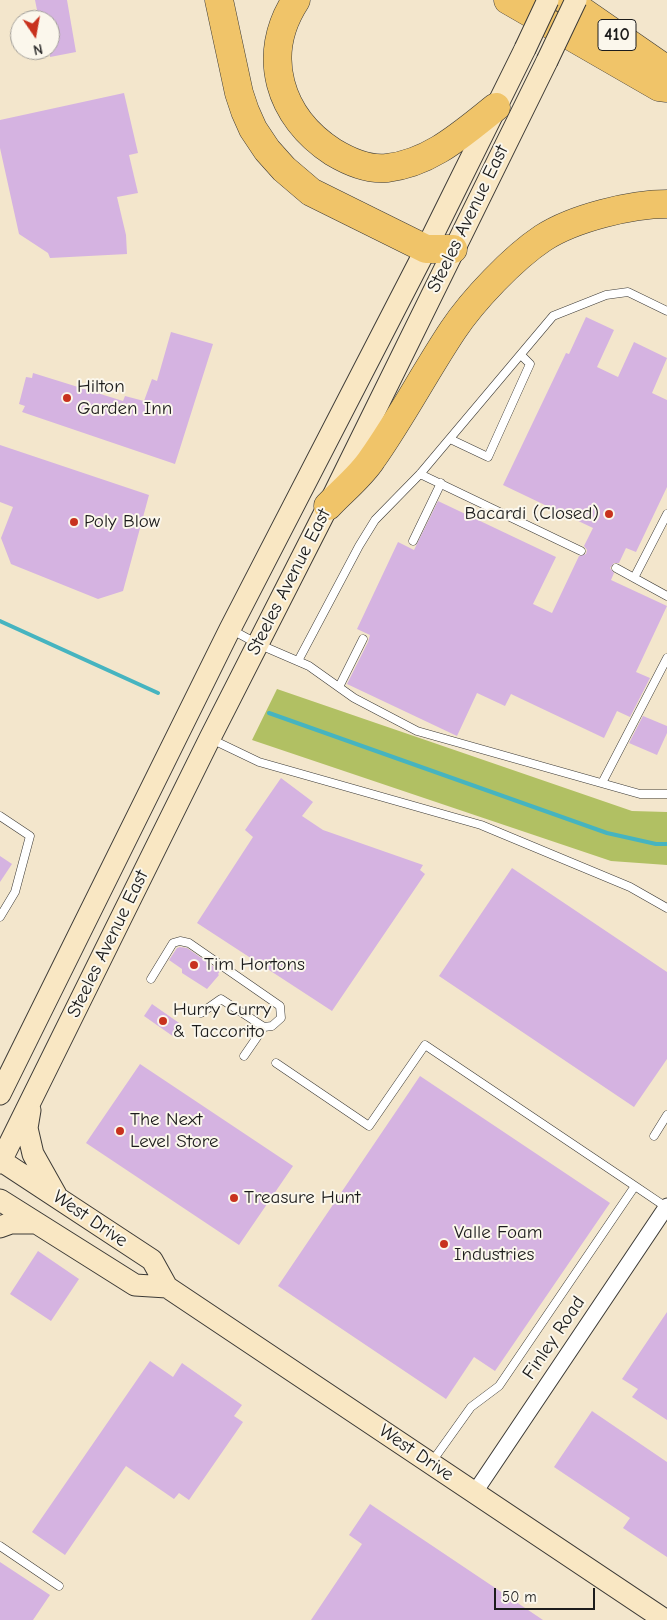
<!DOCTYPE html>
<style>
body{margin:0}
#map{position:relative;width:667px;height:1620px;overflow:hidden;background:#f3e6cc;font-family:"Comic Neue",sans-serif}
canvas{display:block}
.north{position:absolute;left:10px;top:10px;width:50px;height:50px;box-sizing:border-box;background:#fbf7ec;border:1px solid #a29f99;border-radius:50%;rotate:168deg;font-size:14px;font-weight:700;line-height:20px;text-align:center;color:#1c1c1c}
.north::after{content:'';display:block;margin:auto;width:18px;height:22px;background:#c8321e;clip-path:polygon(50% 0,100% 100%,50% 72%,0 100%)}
.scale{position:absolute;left:494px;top:1588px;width:101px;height:22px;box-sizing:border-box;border:2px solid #1c1c1c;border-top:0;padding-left:6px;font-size:15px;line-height:18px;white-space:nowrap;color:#1c1c1c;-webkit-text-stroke:4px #fbf7ec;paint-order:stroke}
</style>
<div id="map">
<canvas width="667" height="1620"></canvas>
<div class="north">N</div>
<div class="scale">50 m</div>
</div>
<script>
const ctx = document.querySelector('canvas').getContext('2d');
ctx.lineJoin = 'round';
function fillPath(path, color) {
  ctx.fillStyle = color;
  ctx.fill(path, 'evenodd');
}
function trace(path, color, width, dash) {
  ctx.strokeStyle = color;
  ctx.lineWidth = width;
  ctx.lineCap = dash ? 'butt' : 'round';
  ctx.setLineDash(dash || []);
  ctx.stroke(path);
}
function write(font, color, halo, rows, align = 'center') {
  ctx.font = font + ' "Comic Neue",sans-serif';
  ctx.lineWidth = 4;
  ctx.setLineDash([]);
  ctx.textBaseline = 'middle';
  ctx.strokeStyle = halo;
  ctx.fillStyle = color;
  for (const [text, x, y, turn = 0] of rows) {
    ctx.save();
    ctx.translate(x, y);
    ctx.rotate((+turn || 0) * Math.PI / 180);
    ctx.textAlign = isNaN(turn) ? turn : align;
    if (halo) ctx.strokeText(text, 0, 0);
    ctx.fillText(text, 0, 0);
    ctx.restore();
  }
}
fillPath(new Path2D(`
 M277,689L632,811L667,812V865L611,861L252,740Z`), '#b1c063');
trace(new Path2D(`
 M0,621L158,693
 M269,713L607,833L656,844H667`), '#46b4c0', 4);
fillPath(new Path2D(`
 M35,0H67L76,52L50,57V20H39Z
 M124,93L138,153L129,155L138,193L117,197L126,235L127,254L50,258L48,253L19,234L0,148V120Z
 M586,317L614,330L597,367L618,377L634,342L667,358L652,393L667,400V487L636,552L626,548L619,563H614L610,568L614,573L611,580L667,606L636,672L650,678L630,717L617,711L604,738L511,694L505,706L477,693L457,736L347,684L368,642L370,635L357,629L398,542L414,550L438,501L556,557L533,604L552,613L579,556L586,554L587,550L584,546L593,528L503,485L566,353L569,354Z
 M171,332L213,344L175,464L22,412L25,406L19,404L26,377L32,378L33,373L123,401L125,396L144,401L152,379L157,381Z
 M0,445L149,495L123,591L98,599L11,564L1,538L13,507L0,502Z
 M643,716L667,726V733L657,755L629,743Z
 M281,778L313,802L302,816L323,830L423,865L420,870L425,874L332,1011L197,923L253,837L245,830Z
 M0,856L12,864L0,882Z
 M512,868L667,972V1059L634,1107L439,976Z
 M180,947L187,948L220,971L218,974L219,975L207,989L182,973V969L169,960L177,948Z
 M152,1004L182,1025L174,1037L144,1016Z
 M140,1064L293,1166L239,1245L86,1143Z
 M420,1076L610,1203L495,1371L474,1357L446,1399L278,1286Z
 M38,1251L79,1279L51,1321L10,1294Z
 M667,1312V1420L632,1397L638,1389L622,1379Z
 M150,1361L173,1377L182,1363L242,1405L234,1416L243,1422L189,1500L179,1493L174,1499L126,1466L65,1555L32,1532Z
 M592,1411L667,1462V1557L623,1528L630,1518L554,1467Z
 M370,1504L543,1620H311L362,1544L349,1535Z
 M0,1562L50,1595L33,1620H0Z`), '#d5b3e1');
const lane = new Path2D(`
 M450,439L488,457L530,364L521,355
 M420,474L581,551
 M413,541L441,483
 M616,568L667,596
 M634,578L667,514
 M232,630L258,644L309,666L354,698L417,731L640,794H667
 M298,661L359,546L375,520L420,474L553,316L606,295L628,292L667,311
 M339,687L363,639
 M211,739L259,762L481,825L630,887L667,908
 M602,783L667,658
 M0,816L30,836L15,892L0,917
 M151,979L173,943L180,941L189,943L280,1006L281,1018L272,1026L264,1027L221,999L201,1013
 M244,1056L264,1027
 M276,1063L369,1126L425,1045L635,1186
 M654,1136L667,1115
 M431,1463L471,1407L499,1386L635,1186L666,1207
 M0,1546L59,1586`);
const street = new Path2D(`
 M475,1492L667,1206`);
const secondary = new Path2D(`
 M0,1094L230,629L426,249L525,49
 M30,1110L27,1128L33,1154L56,1195
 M0,1160L152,1260L167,1287L665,1620
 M0,1163L210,738L328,506L547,61
 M0,1200L135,1285L167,1287
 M0,1227L11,1223H34`);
const highway = new Path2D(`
 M219,0L239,93L245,111L253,129L267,150L284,169L311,192L426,249H453
 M296,0C260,55 279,117 333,152C348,161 369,170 387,168C431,163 463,133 496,107
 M508,0L659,87L667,88
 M566,0L667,70
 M328,506C342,491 361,476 372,459C401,418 425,372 453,330C473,300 513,258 543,238C574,218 631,204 667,204`);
trace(lane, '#3c3a36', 9);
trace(street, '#3c3a36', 17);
trace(secondary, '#3c3a36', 23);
trace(highway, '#3c3a36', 29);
trace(lane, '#fff', 8);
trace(street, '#fff', 15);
trace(secondary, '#f9e7c3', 21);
trace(highway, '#f0c469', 28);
const secondaryBridge = new Path2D(`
 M525,49L548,0
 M547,61L576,0`);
trace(secondaryBridge, '#3c3a36', 23, []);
trace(secondaryBridge, '#f9e7c3', 21);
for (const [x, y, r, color] of [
 [67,398,5,"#c8321e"],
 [609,514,5,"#c8321e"],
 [74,522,5,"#c8321e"],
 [194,965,5,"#c8321e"],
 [163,1021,5,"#c8321e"],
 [120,1131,5,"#c8321e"],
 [234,1198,5,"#c8321e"],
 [444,1244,5,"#c8321e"]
]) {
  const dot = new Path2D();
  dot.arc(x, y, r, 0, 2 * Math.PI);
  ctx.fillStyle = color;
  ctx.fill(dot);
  trace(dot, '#fbf7ec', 2);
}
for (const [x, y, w] of [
 [617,35,38]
]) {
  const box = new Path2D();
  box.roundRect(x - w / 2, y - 15.5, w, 31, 4);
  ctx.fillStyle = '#fbf7ec';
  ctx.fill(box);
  trace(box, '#1c1c1c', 1);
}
write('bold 18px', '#1c1c1c', null, [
 ["410",617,35]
]);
write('19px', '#1c1c1c', '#fbf7ec', [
 ["Steeles Avenue East",468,219,-64],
 ["Steeles Avenue East",289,582,-63],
 ["Steeles Avenue East",108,944,-64],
 ["West Drive",90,1219,34],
 ["Finley Road",554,1338,-56],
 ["West Drive",416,1453,34]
]);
write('19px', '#1c1c1c', '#fbf7ec', [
 ["Hilton",77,387],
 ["Garden Inn",77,409],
 ["Bacardi (Closed)",599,514,"right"],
 ["Poly Blow",84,522],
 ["Tim Hortons",204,965],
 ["Hurry Curry",173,1010],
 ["& Taccorito",173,1032],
 ["The Next",130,1120],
 ["Level Store",130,1142],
 ["Treasure Hunt",244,1198],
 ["Valle Foam",454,1233],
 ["Industries",454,1255]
], 'left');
</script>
